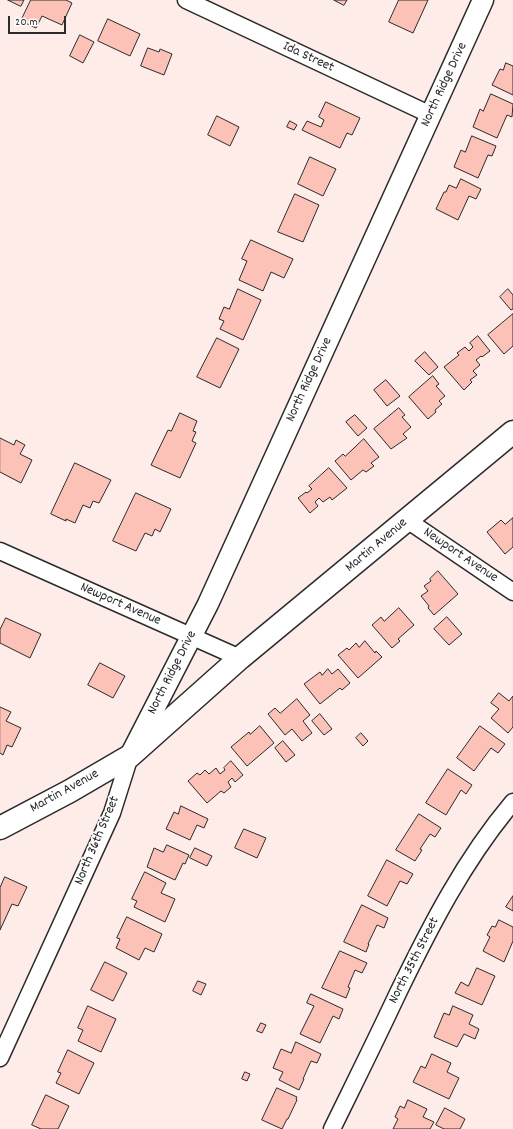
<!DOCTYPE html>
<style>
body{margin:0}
#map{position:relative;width:513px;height:1129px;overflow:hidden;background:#feece9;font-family:Dekko,sans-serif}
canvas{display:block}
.scale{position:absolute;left:8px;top:16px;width:58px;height:18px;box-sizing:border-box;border:2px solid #2b2b2b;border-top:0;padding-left:5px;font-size:12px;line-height:14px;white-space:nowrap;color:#2b2b2b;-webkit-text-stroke:3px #fff;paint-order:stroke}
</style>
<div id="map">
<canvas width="513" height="1129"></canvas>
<div class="scale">20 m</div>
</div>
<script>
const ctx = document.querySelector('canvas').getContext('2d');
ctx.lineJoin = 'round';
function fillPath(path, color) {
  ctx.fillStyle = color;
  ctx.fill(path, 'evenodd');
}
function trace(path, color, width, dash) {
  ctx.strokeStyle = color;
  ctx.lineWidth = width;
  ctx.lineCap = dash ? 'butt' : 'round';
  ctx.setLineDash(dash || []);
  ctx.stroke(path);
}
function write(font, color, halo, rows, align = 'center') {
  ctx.font = font + ' Dekko,sans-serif';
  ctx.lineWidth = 3.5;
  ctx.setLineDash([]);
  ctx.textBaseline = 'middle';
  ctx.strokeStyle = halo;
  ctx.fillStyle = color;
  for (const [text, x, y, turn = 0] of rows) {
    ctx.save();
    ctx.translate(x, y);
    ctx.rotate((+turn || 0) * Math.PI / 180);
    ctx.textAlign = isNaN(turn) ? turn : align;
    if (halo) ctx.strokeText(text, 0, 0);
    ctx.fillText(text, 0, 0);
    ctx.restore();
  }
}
const building = new Path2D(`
 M8,0H24L21,6Z
 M31,0H66L72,3L62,25L42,16L36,28L21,21Z
 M334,0H347L344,5Z
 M399,0H428L413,33L389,22Z
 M108,19L140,34L130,56L98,41Z
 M80,35L94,42L83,63L70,56Z
 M148,48L159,52L160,49L172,54L164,75L141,66Z
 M506,63L513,66V95L492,85L500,69L503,70Z
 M491,94L513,104L512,117L507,115L497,138L473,127L480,109L483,111Z
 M326,102L360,118L352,135L347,133L340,148L302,130L307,121L321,127L324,120L319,117Z
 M217,116L239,127L230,146L208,135Z
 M290,121L297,125L294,130L287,127Z
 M472,136L496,146L492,156L488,155L478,178L454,167L461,150L465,152Z
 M310,157L336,169L323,196L298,184Z
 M461,179L481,189L476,199L469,196L458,220L436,209L444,192H446L449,185L456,188Z
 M295,194L319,205L303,242L278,232Z
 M251,240L293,259L284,278L271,272L263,291L239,280L247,261L242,259Z
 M238,289L261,300L243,340L220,329L224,321L219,319L224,307L229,309Z
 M508,289L513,295V309L511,310L500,297Z
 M513,314V346L504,354L488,335Z
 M478,336L490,351L482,357L481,356L476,360L480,365L473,371L477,375L470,380L472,382L464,390L444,367L459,355L457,353L465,347L469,351L473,347L470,343Z
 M217,338L239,349L220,388L197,377Z
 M425,352L438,367L429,375L415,361Z
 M433,376L439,384L436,386L445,396L439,401L442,404L435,410L436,412L428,419L409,397Z
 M386,380L400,396L387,406L374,390Z
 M399,408L405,415L402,417L411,427L403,434L407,438L391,449L374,429Z
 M180,413L197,421L193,431L196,432L192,441L196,443L180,478L151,465L168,430L171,431Z
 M355,415L367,428L358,436L346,422Z
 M0,438L14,445L16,440L25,445L20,454L32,460L21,483L0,472Z
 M364,439L379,457L371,463L374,466L366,472L363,470L351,480L335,461L343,454L345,456Z
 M75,463L111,480L99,503L93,501L90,508L83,505L75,523L66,519V521L51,514Z
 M329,468L347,488L332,500L330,497L323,502L319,498L315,502L318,506L310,513L298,498L306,492L307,493L312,489L309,486Z
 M136,493L171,509L160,532L155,529L152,536L145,533L136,551L113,541Z
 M513,518V547L505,554L487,532L501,520L505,524Z
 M438,571L458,594L434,615L428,608L429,606L421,596L428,591L424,586L431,581L430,579Z
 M399,608L414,625L398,639L400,641L392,648L372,625L381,617L384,621Z
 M447,617L462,634L449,645L434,629Z
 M6,618L41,634L30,658L0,643V630Z
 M365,641L375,653L376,651L382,657L358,678L338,655L347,648L349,650L356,643L359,647Z
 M100,663L125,676L113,698L88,685Z
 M328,669L332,674L338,669L350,683L342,690L340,688L320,704L304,684L320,672L322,675Z
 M499,693L509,701L513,696V727L508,733L491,718L499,709L491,703Z
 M297,699L310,715L303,721L312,733L302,741L292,729L285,735L268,714L275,708L280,713Z
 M0,707L11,712L6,721L21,728L12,747L7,745L3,755L0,753Z
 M320,714L332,729L324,735L312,721Z
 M260,726L274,743L247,766L231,747L249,732L250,734Z
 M480,726L505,744L498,753L491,748L474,771L457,758Z
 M361,733L368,741L363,746L356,738Z
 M283,741L295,755L286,762L275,748Z
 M231,761L243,775L235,782L232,778L228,782L231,787L224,793L221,791L207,803L188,781L197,773L200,775L205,770L209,774L216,768L220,774L225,770L224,768Z
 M448,769L472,785L466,794L461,790L446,815L426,803Z
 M181,806L208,819L204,828L197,825L190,840L166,829L174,812L178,814Z
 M419,814L441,828L435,837L430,834L420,849L422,850L415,861L396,850Z
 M244,829L266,838L257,858L235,848Z
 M167,845L189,855L185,864L183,863L175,880L147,867L154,848L163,852Z
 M195,848L212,856L207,866L190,858Z
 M387,860L413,874L407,884L400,881L387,906L368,896Z
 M145,872L166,883L161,893L175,899L165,922L134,907L137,901L132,899Z
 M5,877L27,887L18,906L12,904L0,930V888Z
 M513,896V911L506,907Z
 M362,905L388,918L384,928L377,925L368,944H369L366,952L344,942Z
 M127,917L162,934L154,952L145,948L139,960L116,948L120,939L117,938Z
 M499,920L513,927V941L504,962L483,951L490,937L487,935L492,926L495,927Z
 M340,951L367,963L362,973L355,970L348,987L350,988L346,998L322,988Z
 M105,962L127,973L113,1001L91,990Z
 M477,968L495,976L482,1005L455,993L461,982L468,986Z
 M198,981L206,984L201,995L193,991Z
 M311,994L343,1009L339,1019L333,1016L320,1043L300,1034L314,1006L307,1003Z
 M88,1006L116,1019L101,1052L78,1041L83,1030L78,1028Z
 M453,1006L473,1015L469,1024L479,1029L475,1039L464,1034L457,1047L434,1037L444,1013L449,1015Z
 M261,1023L266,1025L262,1033L257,1031Z
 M296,1042L321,1054L317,1063L311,1061L303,1079H304L299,1090L279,1080L283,1072L273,1068L281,1049L291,1053Z
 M68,1050L94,1063L79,1094L56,1083L61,1073L58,1072Z
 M432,1054L451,1063L447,1072L459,1078L449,1099L413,1082L421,1066L425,1068Z
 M245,1072L250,1074L247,1081L242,1079Z
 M277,1088L297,1097L296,1099L297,1100L288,1119H287L282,1129L262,1120Z
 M46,1095L69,1106L58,1129H41L32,1125Z
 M408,1100L427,1109L423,1117L434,1122L430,1129H393L398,1119L395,1117L400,1106L404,1108Z
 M445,1108L465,1119L460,1129H444L436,1125Z`);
fillPath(building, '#fcc1b7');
trace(building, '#2b2b2b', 1);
const minor = new Path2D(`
 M186,0L431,115
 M407,520L513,592
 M0,551L240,658
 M0,1058L112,813L130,756
 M332,1129C354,1084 376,1040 397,995C430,927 464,860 513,802`);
const tertiary = new Path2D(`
 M132,752L208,604L483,0`);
const secondary = new Path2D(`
 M0,828L70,791L130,756L240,658L513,432`);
trace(minor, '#2b2b2b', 19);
trace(tertiary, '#2b2b2b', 23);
trace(secondary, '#2b2b2b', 25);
trace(minor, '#fff', 16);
trace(tertiary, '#fff', 20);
trace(secondary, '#fff', 22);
write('14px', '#2b2b2b', '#fff', [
 ["Ida Street",308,58,25],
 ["North Ridge Drive",445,85,-65],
 ["North Ridge Drive",310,380,-65],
 ["Martin Avenue",377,546,-40],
 ["Newport Avenue",460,556,34],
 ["Newport Avenue",120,605,24],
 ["North Ridge Drive",173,673,-63],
 ["Martin Avenue",65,792,-29],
 ["North 36th Street",98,841,-67],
 ["North 35th Street",415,961,-63]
]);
</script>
